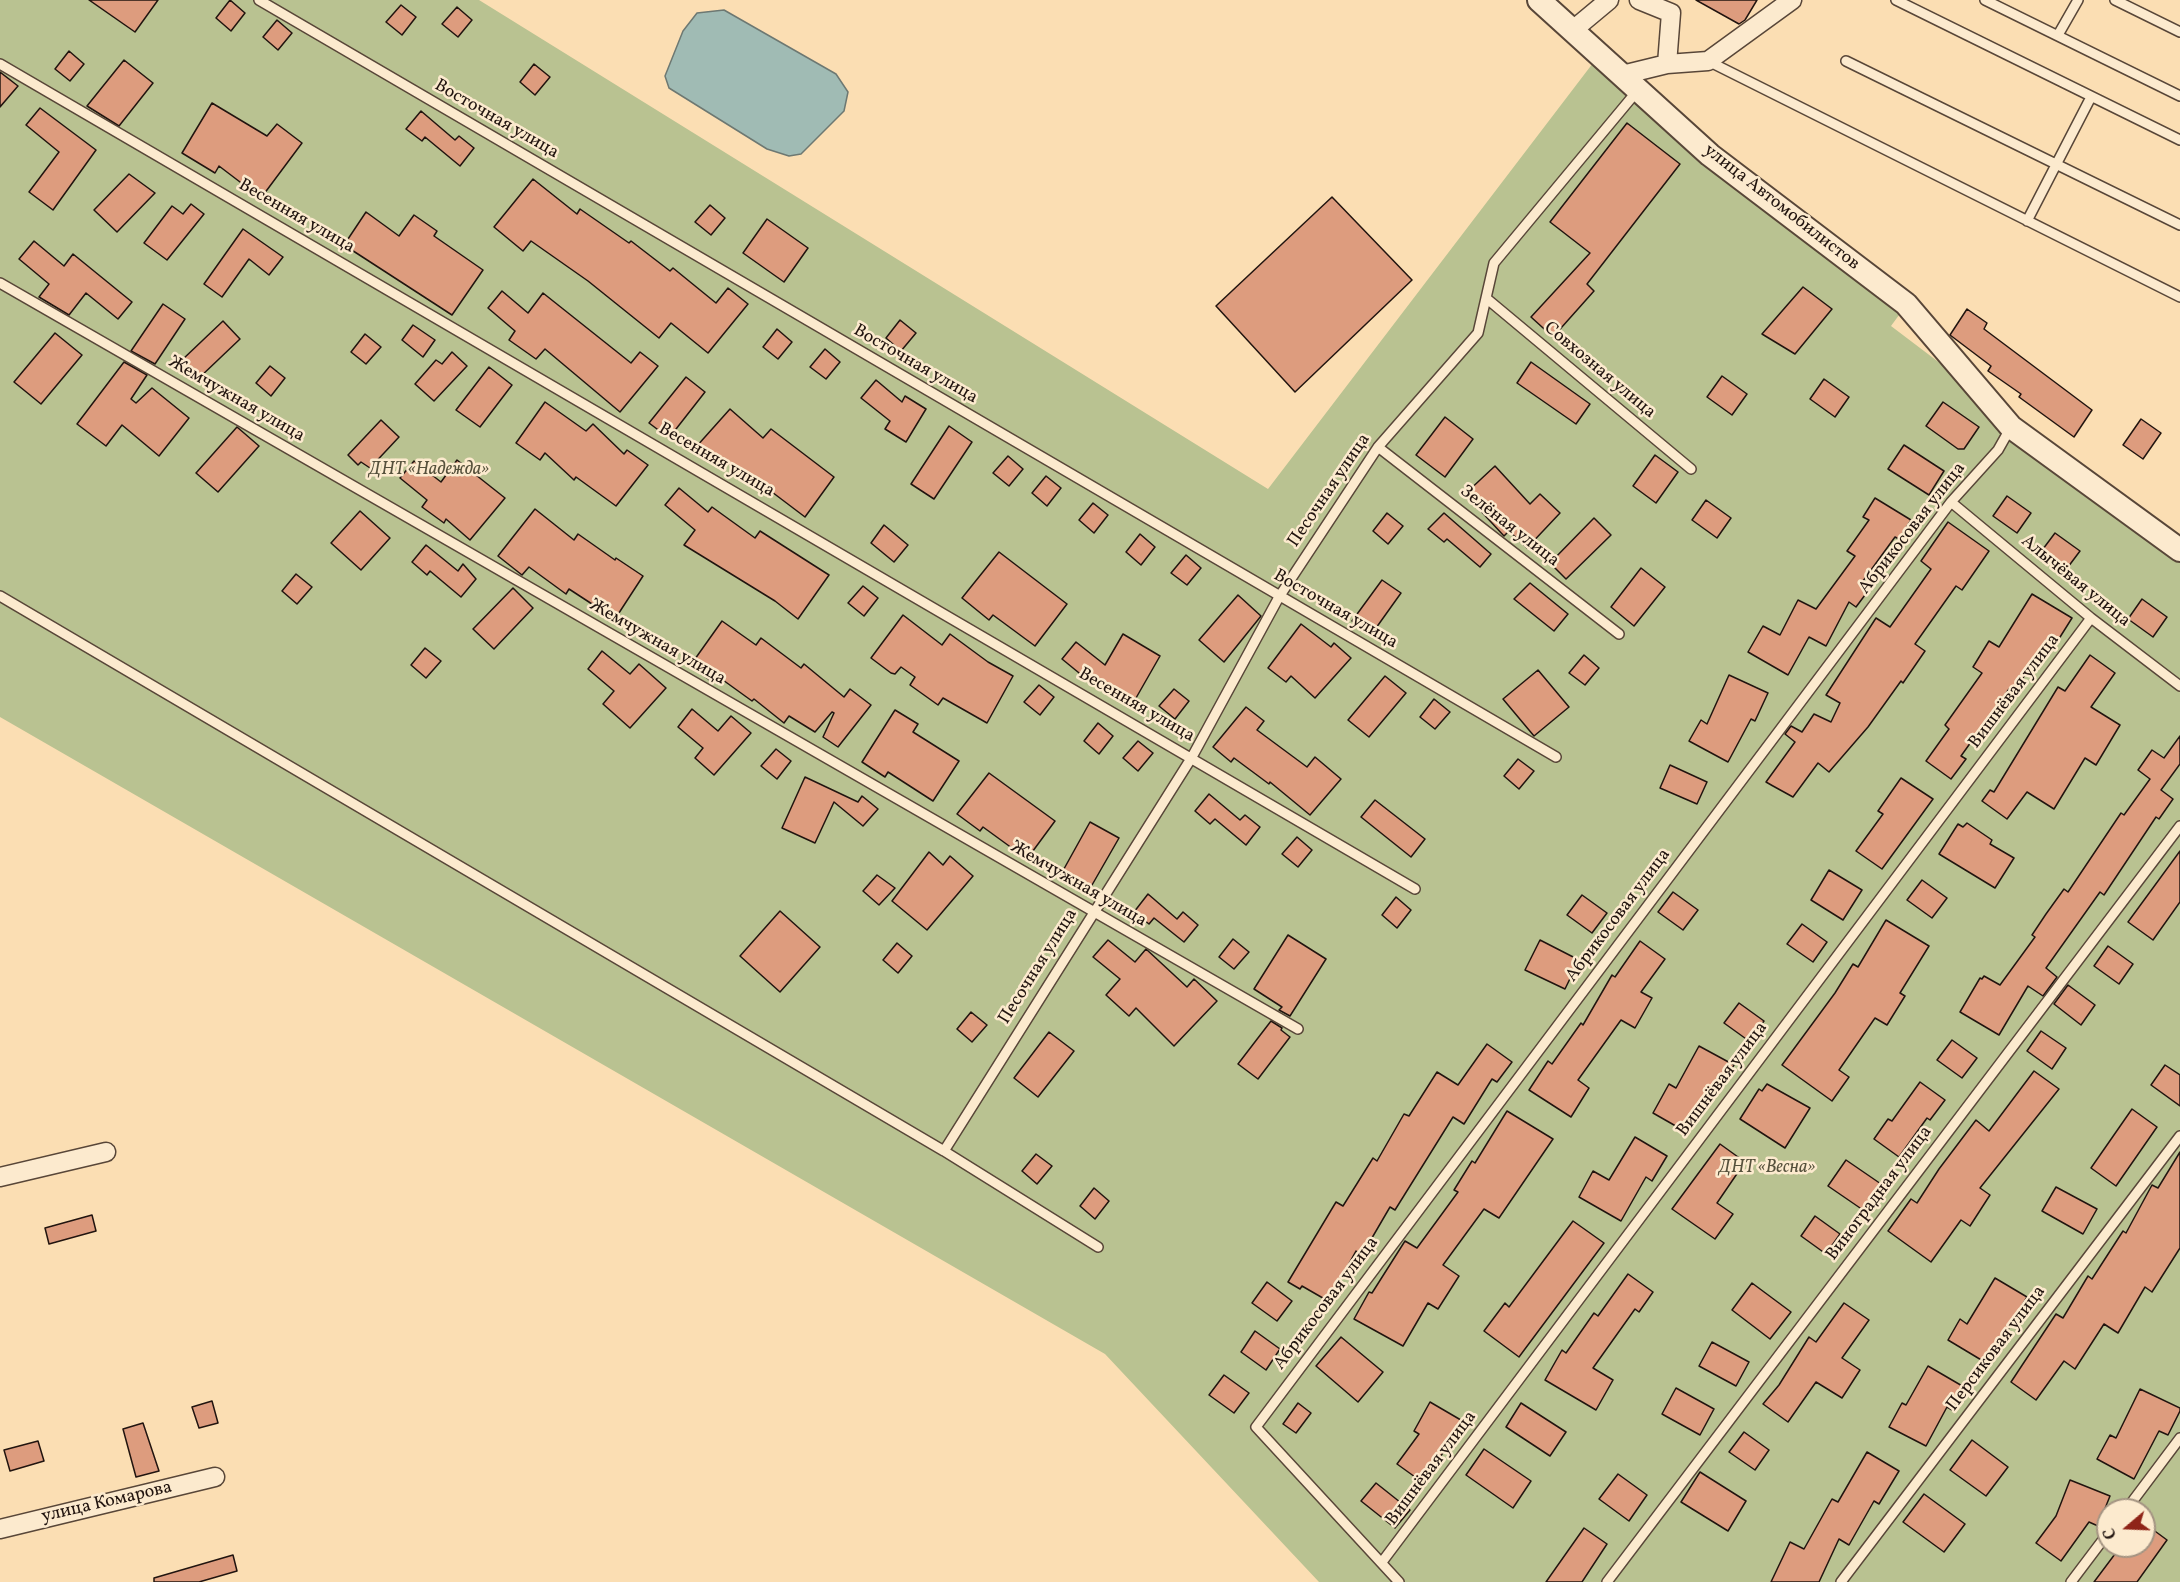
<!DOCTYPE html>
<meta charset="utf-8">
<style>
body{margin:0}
#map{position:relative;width:2180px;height:1582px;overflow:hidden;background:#fbdeb3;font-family:Vollkorn,serif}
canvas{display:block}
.north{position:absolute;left:2096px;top:1498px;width:60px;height:60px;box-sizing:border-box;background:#fceace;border:2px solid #a49482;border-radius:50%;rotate:251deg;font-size:16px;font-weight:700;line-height:24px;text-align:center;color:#21140f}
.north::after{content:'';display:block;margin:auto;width:21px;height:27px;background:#8f2418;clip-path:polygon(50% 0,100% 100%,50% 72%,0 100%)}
</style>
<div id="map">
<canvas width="2180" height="1582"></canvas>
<div class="north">С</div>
</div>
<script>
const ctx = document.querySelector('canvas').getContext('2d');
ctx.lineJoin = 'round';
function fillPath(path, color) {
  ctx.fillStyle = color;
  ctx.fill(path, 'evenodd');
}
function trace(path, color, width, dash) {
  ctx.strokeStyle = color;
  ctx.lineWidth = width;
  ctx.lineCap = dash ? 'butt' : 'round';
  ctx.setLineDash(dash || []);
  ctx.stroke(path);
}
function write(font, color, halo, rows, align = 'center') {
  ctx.font = font + ' Vollkorn,serif';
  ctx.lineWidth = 5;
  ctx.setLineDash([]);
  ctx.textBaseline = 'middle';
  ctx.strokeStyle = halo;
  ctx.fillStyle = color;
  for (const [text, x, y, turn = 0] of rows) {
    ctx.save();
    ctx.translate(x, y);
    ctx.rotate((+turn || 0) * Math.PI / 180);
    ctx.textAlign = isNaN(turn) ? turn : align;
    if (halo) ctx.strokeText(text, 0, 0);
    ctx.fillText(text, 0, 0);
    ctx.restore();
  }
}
fillPath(new Path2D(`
 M0,0H479L1268,489L1593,63L1902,311L1891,326L2180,545V1582H1319L1105,1354L0,717ZM2108,1510H2144V1546H2108Z`), '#b9c291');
const water = new Path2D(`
 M724,10L836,74L848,92L844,111L801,154L789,156L767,149L669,88L665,76L683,31L697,13Z`);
fillPath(water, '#a0bbb4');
trace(water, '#6d7872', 1.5);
const building = new Path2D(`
 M89,0H158L135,32Z
 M230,0L245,13L231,31L216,18Z
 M1696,0H1757L1745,20L1739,24Z
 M401,5L416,17L402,35L386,22Z
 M457,7L472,20L458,37L442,24Z
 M277,20L292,33L278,50L263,37Z
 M69,51L84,64L70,81L55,69Z
 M124,60L153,83L119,126L87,106Z
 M534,64L550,77L535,95L520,82Z
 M0,72L18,86L0,107Z
 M212,103L267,136L277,124L302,143L261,198L219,166L215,173L182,153Z
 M40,108L96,150L53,210L29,192L59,152L26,125Z
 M421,111L455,140L459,136L474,148L460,166L425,137L422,141L406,129Z
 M1627,123L1680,164L1587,284L1594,291L1553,337L1531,317L1590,253L1550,222Z
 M129,174L155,193L117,232L94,210Z
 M533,179L577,214L580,209L629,243L631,241L670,271L673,268L716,303L728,288L748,304L708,353L671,323L659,338L588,281L531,241L523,251L494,227Z
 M1332,197L1412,280L1295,392L1216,306Z
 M191,204L204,214L167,260L144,243L172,206L183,214Z
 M710,205L725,218L711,235L695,222Z
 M366,212L399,236L414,215L437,231L434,236L483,270L452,315L344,245Z
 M767,219L808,248L784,282L743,253Z
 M243,229L283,257L269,275L249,259L222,297L204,284Z
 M34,241L64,266L73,254L132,302L118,319L86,293L69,315L39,297L49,284L19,259Z
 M1803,287L1832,309L1795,354L1762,334Z
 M502,291L528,313L543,293L631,363L640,352L658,366L620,412L545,349L536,359L509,340L515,331L488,308Z
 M163,304L185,319L155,364L131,351Z
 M1967,309L1987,323L1984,329L2092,410L2074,437L2019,397L2021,394L1988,371L1991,366L1950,335Z
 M900,320L916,333L901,351L886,338Z
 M223,321L240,339L199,378L182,360Z
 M413,325L435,340L423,357L402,340Z
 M777,329L792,342L778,359L763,347Z
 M55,333L82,355L41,404L14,382Z
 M365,334L381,347L366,364L351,352Z
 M825,349L840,362L826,379L810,367Z
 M452,352L467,366L434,401L415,384L436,360L442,364Z
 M124,362L147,375L131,399L136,403L152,388L189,418L159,456L122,425L106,446L77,424Z
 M1531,362L1590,404L1576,424L1517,383Z
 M270,366L285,378L271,396L256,383Z
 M489,367L512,385L480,427L456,410Z
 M1722,376L1747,394L1732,415L1707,397Z
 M686,377L705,392L669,438L649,423Z
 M1824,379L1849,397L1835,417L1810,399Z
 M876,380L902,402L905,396L926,409L906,442L885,429L890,421L861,398Z
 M545,402L586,431L593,424L624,454L627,450L648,465L616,506L576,477L574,480L545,453L540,460L516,443Z
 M1943,402L1979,427L1964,449H1958L1926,426Z
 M730,409L763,438L771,429L834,477L805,517L764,486L761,489L721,458L716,464L696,447Z
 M1445,417L1473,439L1445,477L1416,455Z
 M2141,419L2161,433L2143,459L2123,445Z
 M381,420L399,437L370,468L361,462L358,465L348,455Z
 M949,426L972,442L934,499L911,484Z
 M237,427L259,446L218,492L196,473Z
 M1904,445L1944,471L1929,495L1888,469Z
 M1655,455L1678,472L1656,503L1633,486Z
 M1008,456L1023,469L1009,486L993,473Z
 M457,460L505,498L470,540L446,519L444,523L422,507L427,500L400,478L414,461L441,482Z
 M1495,466L1530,504L1540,494L1560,513L1527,548L1509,531L1504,536L1465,494Z
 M1046,476L1061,488L1047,506L1032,493Z
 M679,488L708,512L712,507L755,538L760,531L829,575L798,619L775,601L684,545L695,530L665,505Z
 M2007,496L2031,513L2017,533L1993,516Z
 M1875,498L1911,520L1899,539L1895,537L1863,581L1871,587L1856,607L1849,602L1826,646L1809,637L1788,675L1748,652L1763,626L1780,635L1798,600L1816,609L1855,556L1847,551L1869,520L1863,517Z
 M1706,500L1731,518L1717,538L1692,520Z
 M1093,503L1108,515L1094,533L1079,520Z
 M535,509L574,540L578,534L615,560L616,558L643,576L615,619L569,589L566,594L529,567L522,575L498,556Z
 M360,511L390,538L361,570L331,543Z
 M1387,513L1403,526L1388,544L1373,531Z
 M1444,513L1491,554L1480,567L1447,539L1444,542L1428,529Z
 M1594,518L1611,535L1566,579L1550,563Z
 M1948,522L1989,551L1962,590L1956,586L1915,644L1925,651L1903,683L1901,681L1868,727L1829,772L1818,763L1793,797L1773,786L1766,782L1795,742L1785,734L1791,726L1802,732L1814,714L1831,722L1840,703L1826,695L1876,618L1890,627L1931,569L1921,561Z
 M884,525L908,545L894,562L871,543Z
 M2055,533L2080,551L2065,571L2040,553Z
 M1140,534L1155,547L1141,565L1126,552Z
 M426,545L458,571L463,564L476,579L461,597L430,571L427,575L412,562Z
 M999,552L1067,604L1035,646L993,615L989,620L962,598Z
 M1186,555L1201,568L1187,585L1171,573Z
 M1641,568L1665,587L1634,626L1611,607Z
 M296,574L312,587L297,604L282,591Z
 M1382,580L1401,593L1371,635L1352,621Z
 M1530,583L1568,614L1554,631L1514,599Z
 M863,586L878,598L864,616L848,603Z
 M513,588L533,608L494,649L473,629Z
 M2032,594L2072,618L2050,653L2042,648L2014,692L2009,689L1961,756L1966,759L1951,779L1926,761L1949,729L1945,725L1982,673L1973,667L1989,641L1999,647Z
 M1238,595L1261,616L1224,662L1199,640Z
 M2142,599L2167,617L2153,637L2128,619Z
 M903,615L942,645L950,634L988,662L1013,676L987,723L943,698L938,705L910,685L915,677L901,667L895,674L891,673L871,658Z
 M722,621L756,645L761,638L801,668L804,664L844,697L850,689L871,705L838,747L823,737L834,713L832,712L815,732L789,716L784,723L754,699L752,701L716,675L711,681L690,666Z
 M1301,624L1331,647L1334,643L1351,658L1315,698L1291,676L1286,682L1268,668Z
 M1123,634L1160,656L1132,705L1084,677L1062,659L1076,642L1105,665Z
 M425,648L441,661L426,678L411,665Z
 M602,651L630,674L639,664L666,688L630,728L603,704L614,691L588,669Z
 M1584,655L1599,668L1585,685L1569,673Z
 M2090,655L2115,673L2091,707L2120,725L2096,765L2085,758L2054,809L2027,792L2007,819L1982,801L1990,790L1994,792L2058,687L2065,691Z
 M1538,670L1569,707L1534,736L1503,699Z
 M1729,675L1768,693L1755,721L1751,719L1728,762L1689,741L1701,720L1707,724Z
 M1385,676L1406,693L1369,737L1348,720Z
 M1039,685L1054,697L1040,715L1024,702Z
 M1174,689L1189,701L1175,719L1159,706Z
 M1434,699L1450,712L1435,729L1420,717Z
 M1246,707L1264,721L1257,730L1307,767L1315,757L1341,779L1310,815L1270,782L1269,784L1234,758L1231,762L1213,747Z
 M692,709L718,731L731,716L751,733L714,775L695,758L703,748L678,727Z
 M895,710L918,724L913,732L959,761L933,801L888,772L885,777L862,762Z
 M1098,723L1113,736L1099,754L1084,741Z
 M2180,736V764L2161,790L2173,799L2159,819L2156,817L2104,895L2100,892L2046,968L2057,977L2043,996L2028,986L1999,1035L1960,1012L1980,978L1982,979L1984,976L2000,985L2035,937L2032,935L2046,914L2064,889L2068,892L2121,813L2124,815L2150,779L2138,770L2152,750L2164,758Z
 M1138,741L1153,753L1138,771L1123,758Z
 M776,749L791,761L777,779L761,766Z
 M1518,759L1534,771L1519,789L1504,776Z
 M1670,765L1707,782L1697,804L1660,788Z
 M989,773L1055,821L1027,859L983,827L980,831L957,814Z
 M805,777L858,802L862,796L878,809L863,826L834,802L815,843L782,828Z
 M1901,778L1933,799L1882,869L1856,851L1883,814L1878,811Z
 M1209,794L1240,820L1245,815L1260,827L1246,845L1215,819L1210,824L1195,811Z
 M1375,800L1425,839L1411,857L1361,817Z
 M1090,822L1119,838L1088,892L1060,876Z
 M1967,823L1992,840L1990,844L2014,858L1995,888L1939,854L1958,824L1963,827Z
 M1297,837L1312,850L1298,867L1282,854Z
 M2180,851V902L2153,940L2128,922Z
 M929,852L943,865L950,856L973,876L927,930L892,901Z
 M1829,870L1862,890L1843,920L1811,900Z
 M877,875L895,888L879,905L863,891Z
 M1922,880L1947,898L1932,918L1907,900Z
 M1673,892L1698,910L1683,930L1658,912Z
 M1148,894L1177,919L1183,912L1198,925L1184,942L1154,918L1149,924L1134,912Z
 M1582,895L1607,913L1592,933L1567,915Z
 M1396,897L1411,910L1397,928L1382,915Z
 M780,911L820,947L780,992L740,956Z
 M1886,920L1929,946L1900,993L1905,996L1887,1025L1875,1018L1839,1070L1849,1077L1832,1101L1782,1065L1835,993L1853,964L1858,967Z
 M1802,924L1827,942L1813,962L1787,944Z
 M1288,935L1326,959L1290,1016L1279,1010L1282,1007L1254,989Z
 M1233,939L1249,952L1234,969L1219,957Z
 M1108,940L1135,962L1146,949L1187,987L1194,979L1217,1001L1174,1046L1136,1008L1129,1016L1106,995L1120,979L1093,957Z
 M1540,940L1579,960L1565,989L1525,970Z
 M1640,941L1665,959L1641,992L1652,998L1635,1028L1621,1020L1578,1080L1589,1088L1571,1117L1529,1090L1548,1061L1552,1064L1581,1023L1583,1025L1612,975L1615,977Z
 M897,943L912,956L898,973L883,960Z
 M2108,946L2133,964L2119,984L2094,966Z
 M2068,985L2095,1005L2081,1025L2054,1004Z
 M1739,1003L1764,1021L1749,1041L1724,1023Z
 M971,1012L987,1025L972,1042L957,1029Z
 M1271,1021L1282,1028L1281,1030L1290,1037L1258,1079L1238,1064Z
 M2041,1031L2066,1048L2052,1069L2027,1051Z
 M1049,1032L1074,1051L1038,1097L1014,1078Z
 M1952,1040L1977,1058L1962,1078L1937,1060Z
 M1487,1044L1512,1062L1497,1082L1492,1079L1464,1124L1453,1117L1395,1210L1390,1207L1362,1255L1356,1251L1328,1301L1302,1286L1300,1289L1288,1282L1336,1202L1343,1206L1373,1158L1377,1161L1404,1114L1409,1116L1437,1072L1458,1085Z
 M1699,1046L1734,1065L1717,1095L1711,1091L1688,1133L1653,1113L1669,1084L1676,1088Z
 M2165,1065L2180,1075V1106L2151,1085Z
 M2034,1071L2059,1089L1980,1188L1990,1195L1970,1226L1961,1220L1931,1262L1888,1231L1911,1199L1917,1203L1939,1169L1976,1120L1989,1131Z
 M1920,1082L1945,1100L1930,1120L1927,1118L1899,1157L1874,1139L1888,1119L1892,1121Z
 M1767,1084L1810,1108L1785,1148L1740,1119L1759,1089L1762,1091Z
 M2132,1109L2157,1127L2116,1186L2091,1168Z
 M1507,1111L1553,1139L1499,1218L1484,1209L1443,1265L1459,1276L1438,1309L1428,1303L1403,1346L1354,1319L1369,1292L1372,1293L1405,1241L1417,1248L1458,1192L1454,1190L1472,1161L1475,1163Z
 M1635,1137L1667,1156L1652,1181L1646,1177L1621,1221L1579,1197L1593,1171L1609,1180Z
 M1720,1144L1745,1162L1717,1203L1733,1214L1715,1239L1672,1209Z
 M2180,1152V1248L2152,1292L2145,1287L2118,1333L2104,1324L2075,1369L2064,1361L2036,1400L2011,1382L2056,1314L2063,1318L2088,1276L2092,1279L2123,1231L2126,1233L2152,1185L2158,1188Z
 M1036,1154L1052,1166L1037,1184L1022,1171Z
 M1846,1160L1881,1184L1863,1210L1828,1186Z
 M2056,1187L2097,1209L2083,1234L2042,1211Z
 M1094,1188L1109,1201L1095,1219L1080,1206Z
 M92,1215L96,1231L49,1244L45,1228Z
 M1815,1216L1840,1234L1826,1254L1801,1236Z
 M1573,1221L1604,1243L1519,1357L1484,1331L1505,1303L1509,1307Z
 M1628,1274L1653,1292L1639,1312L1635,1309L1593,1368L1613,1380L1596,1410L1545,1380L1562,1350L1566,1353L1594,1313L1598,1316Z
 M1995,1278L2027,1297L1988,1364L1948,1340L1960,1319L1967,1324Z
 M1267,1282L1292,1301L1277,1321L1252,1303Z
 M1752,1283L1791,1312L1770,1339L1732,1310Z
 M1844,1303L1869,1320L1842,1358L1860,1370L1842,1398L1816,1382L1788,1422L1763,1404L1779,1385L1809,1337L1816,1342Z
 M1255,1331L1280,1349L1266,1370L1241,1352Z
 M1341,1337L1383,1372L1358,1402L1316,1366Z
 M1712,1342L1749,1362L1736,1386L1699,1366Z
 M1928,1366L1964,1387L1952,1410L1947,1407L1926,1446L1889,1427L1902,1403L1906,1405Z
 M1224,1375L1249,1393L1234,1413L1209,1395Z
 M1676,1388L1714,1409L1700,1435L1662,1414Z
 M2140,1389L2180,1408V1411L2168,1435L2159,1431L2134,1479L2097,1459L2110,1435L2116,1438Z
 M212,1401L218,1423L199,1428L192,1407Z
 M1430,1402L1466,1423L1449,1452L1445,1450L1422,1482L1397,1464L1419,1434L1414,1431Z
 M1298,1403L1311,1413L1296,1433L1283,1424Z
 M1521,1403L1566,1432L1550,1456L1506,1427Z
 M143,1423L159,1471L136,1477L123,1429Z
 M1744,1432L1769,1450L1755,1470L1729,1452Z
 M1972,1440L2008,1467L1986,1496L1950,1470Z
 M38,1441L44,1461L10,1471L4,1450Z
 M1484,1449L1531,1481L1513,1508L1466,1475Z
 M1867,1452L1899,1471L1879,1504L1874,1501L1849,1545L1839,1539L1819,1582H1771L1790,1542L1804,1549L1832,1499L1838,1502Z
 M1700,1472L1746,1501L1728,1531L1681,1502Z
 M1618,1474L1647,1495L1629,1521L1599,1499Z
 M2070,1480L2110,1496L2098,1526L2089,1522L2061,1561L2036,1543L2056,1516Z
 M1376,1483L1410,1510L1395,1528L1361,1501Z
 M1924,1494L1965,1524L1944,1552L1903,1522Z
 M2144,1523L2167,1540L2137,1582H2094L2121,1546H2144Z
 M1584,1528L1607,1544L1582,1582H1546Z
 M233,1555L237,1571L199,1582H154V1578Z`);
fillPath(building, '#dd9c7e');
trace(building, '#21140f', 1.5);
const service = new Path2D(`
 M259,0L1556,757
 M1896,0L2180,140
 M1985,0L2180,96
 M2115,0L2180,32
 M2058,35L2078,0
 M1708,61L2180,297
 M1846,61L2180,225
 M0,64L1415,889
 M2027,221L2091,97
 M0,283L1298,1029
 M1486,298L1691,469
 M1378,447L1619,634
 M1951,502L2091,618L2180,686
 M0,596L944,1151L1098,1247
 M944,1151L1192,757L1279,597L1378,447L1478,333L1494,263L1638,90
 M2126,1510L2180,1438
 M1382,1562L2091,618
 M1399,1582L1256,1427L1951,502L1998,450L2011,427
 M1607,1582L2180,826
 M1841,1582L2180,1136
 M2071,1582L2108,1533`);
const minor = new Path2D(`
 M1639,0L1671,13L1667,64
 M1573,30L1609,0
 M1622,75L1667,64L1708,61L1792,0
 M0,1177L106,1152
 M0,1529L215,1477`);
const tertiary = new Path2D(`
 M1539,0L1710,155L1906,304L2011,427L2180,550`);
trace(service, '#584638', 12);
trace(minor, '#584638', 21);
trace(tertiary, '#584638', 26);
trace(service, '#fceace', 9);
trace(minor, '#fceace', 18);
trace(tertiary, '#fceace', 22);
write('18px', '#21140f', '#fceace', [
 ["Восточная улица",496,120,30],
 ["улица Автомобилистов",1781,208,38],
 ["Весенняя улица",296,217,30],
 ["Восточная улица",915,365,30],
 ["Совхозная улица",1599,371,40],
 ["Жемчужная улица",236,400,30],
 ["Весенняя улица",716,461,30],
 ["Песочная улица",1330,491,-56],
 ["Зелёная улица",1509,527,38],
 ["Абрикосовая улица",1913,529,-52],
 ["Алычёвая улица",2075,582,39],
 ["Восточная улица",1335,610,30],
 ["Жемчужная улица",657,643,30],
 ["Вишнёвая улица",2015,692,-53],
 ["Весенняя улица",1136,706,30],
 ["Жемчужная улица",1078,885,30],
 ["Абрикосовая улица",1619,916,-53],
 ["Песочная улица",1039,967,-58],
 ["Вишнёвая улица",1723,1080,-53],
 ["Виноградная улица",1880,1194,-53],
 ["Абрикосовая улица",1327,1304,-53],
 ["Персиковая улица",1997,1349,-53],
 ["Вишнёвая улица",1432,1469,-53],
 ["улица Комарова",107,1503,-13]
]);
write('italic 18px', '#56513c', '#fceace', [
 ["ДНТ «Надежда»",429,471],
 ["ДНТ «Весна»",1767,1169]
]);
</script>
